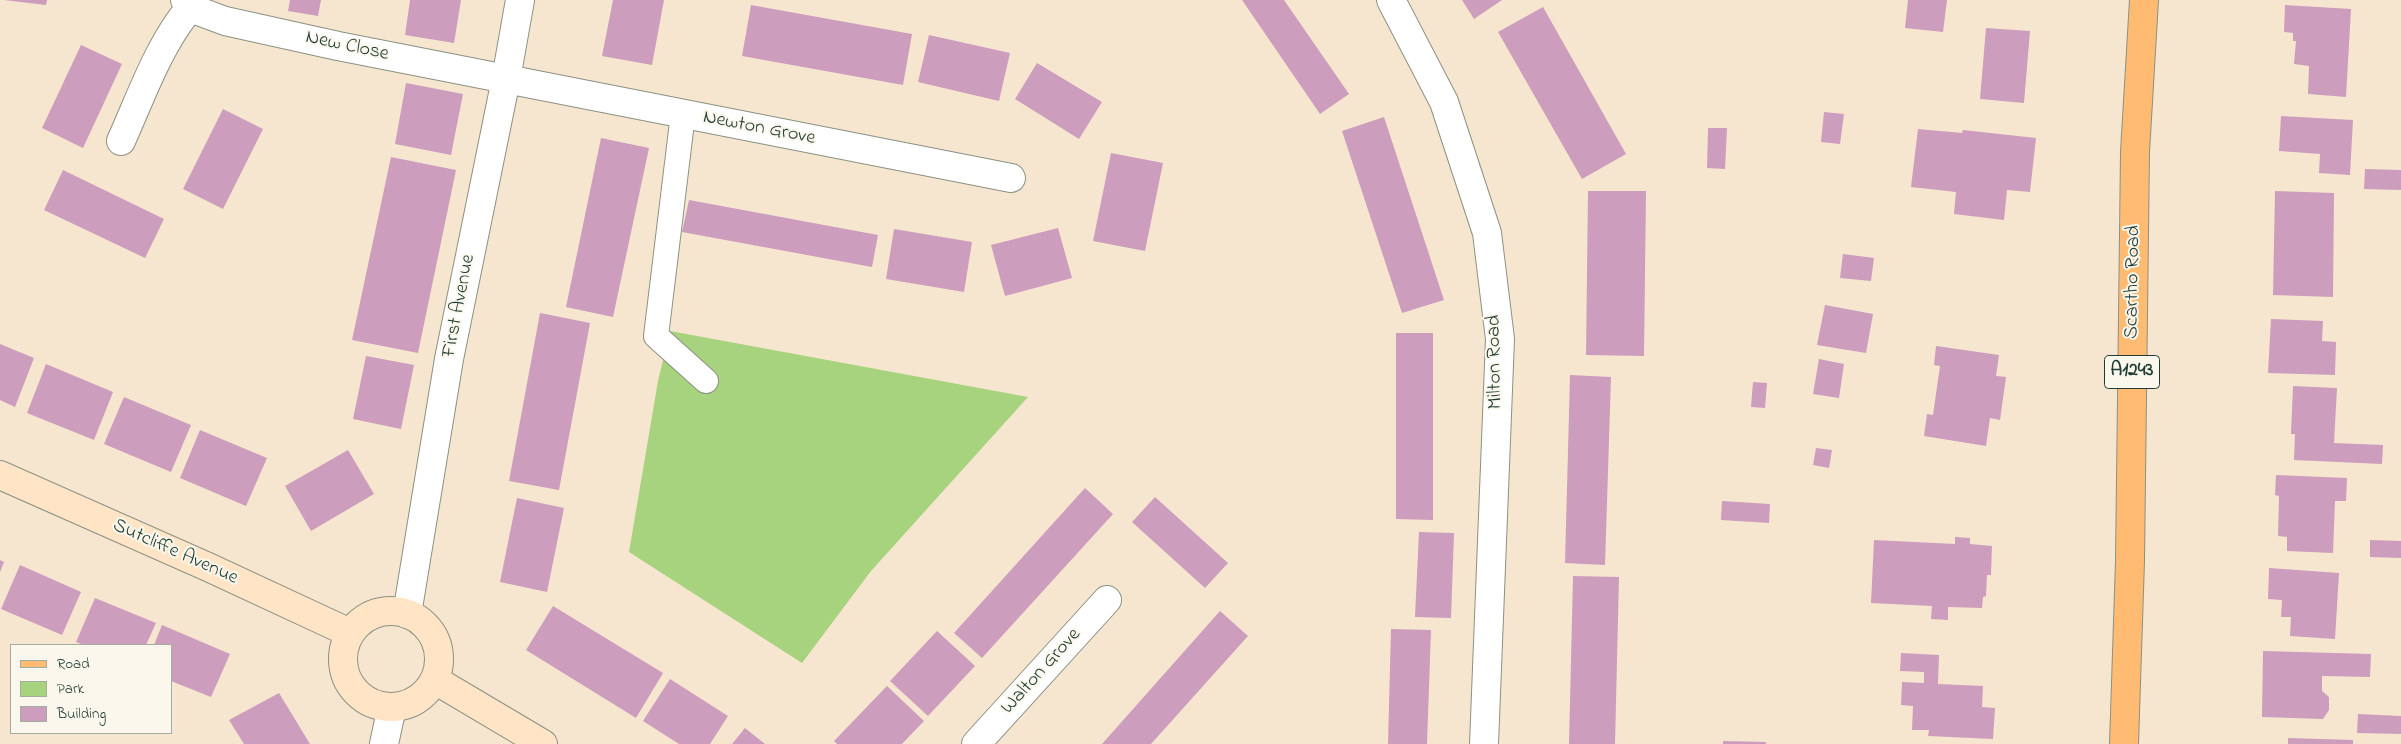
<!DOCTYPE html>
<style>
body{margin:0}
#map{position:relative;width:2401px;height:744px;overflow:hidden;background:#f6e6d0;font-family:"Indie Flower",sans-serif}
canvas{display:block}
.legend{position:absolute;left:10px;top:644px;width:162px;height:90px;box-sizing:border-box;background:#fbf7ec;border:1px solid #a3ada2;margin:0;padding:6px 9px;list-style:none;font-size:15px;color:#1f3d34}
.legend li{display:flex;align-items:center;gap:10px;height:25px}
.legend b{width:25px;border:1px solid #a3ada2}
</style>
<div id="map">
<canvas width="2401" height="744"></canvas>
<ul class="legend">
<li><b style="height:6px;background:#ffbb71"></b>Road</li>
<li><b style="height:14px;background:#a7d27e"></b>Park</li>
<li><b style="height:14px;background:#cc9dbc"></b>Building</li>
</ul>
</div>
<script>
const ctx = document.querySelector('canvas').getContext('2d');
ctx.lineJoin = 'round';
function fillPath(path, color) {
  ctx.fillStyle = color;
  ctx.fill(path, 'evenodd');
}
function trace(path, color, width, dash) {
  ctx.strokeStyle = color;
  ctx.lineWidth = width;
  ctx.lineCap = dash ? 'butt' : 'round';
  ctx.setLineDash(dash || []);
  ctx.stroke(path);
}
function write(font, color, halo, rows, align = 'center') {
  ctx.font = font + ' "Indie Flower",sans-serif';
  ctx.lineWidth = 4;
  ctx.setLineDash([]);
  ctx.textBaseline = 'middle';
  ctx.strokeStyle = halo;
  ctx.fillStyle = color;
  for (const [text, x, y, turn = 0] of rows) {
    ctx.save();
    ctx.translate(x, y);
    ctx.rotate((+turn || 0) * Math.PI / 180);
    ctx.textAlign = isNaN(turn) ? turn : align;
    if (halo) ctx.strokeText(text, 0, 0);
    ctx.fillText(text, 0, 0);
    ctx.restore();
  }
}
fillPath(new Path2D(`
 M670,331L1028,397L871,571L802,663L629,552L658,381Z`), '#a7d27e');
fillPath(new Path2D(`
 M4,0H47L46,5Z
 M290,0H321L318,16L288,11Z
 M410,0H461L454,43L405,35Z
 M613,0H664L652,65L602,56Z
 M1242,0H1284L1349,94L1320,114Z
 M1462,0H1502L1474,19Z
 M1908,0H1947L1943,32L1905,28Z
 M751,5L912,34L903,85L742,56Z
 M2285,5L2351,9L2346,97L2308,94L2309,66L2294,64L2296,41H2293V33L2284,32Z
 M1543,7L1626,154L1582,179L1498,32Z
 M1986,28L2030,31L2024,103L1980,99Z
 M929,35L1010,53L999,101L918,82Z
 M81,45L122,64L83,148L42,128Z
 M1037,63L1102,102L1079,139L1015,99Z
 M406,83L463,94L451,155L395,144Z
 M223,109L263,129L223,209L183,189Z
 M1824,112L1844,114L1840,144L1821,142Z
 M2281,116L2353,120L2350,175L2319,173L2320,154L2279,151Z
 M1384,117L1444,300L1402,313L1342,131Z
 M1708,128H1727L1725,169L1707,168Z
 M1918,129L1962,133L1963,130L2036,138L2030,192L2007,190L2004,220L1954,214L1956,192L1911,187Z
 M601,138L649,148L613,317L566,307Z
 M1111,153L1163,163L1145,251L1093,241Z
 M391,157L456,170L418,353L352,340Z
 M2365,169L2401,170V190L2364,189Z
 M63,170L164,219L145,258L44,210Z
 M1588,191H1646L1644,356L1586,355Z
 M2275,191L2334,193L2333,297L2273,295Z
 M689,200L878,235L872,267L682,232Z
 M1058,228L1072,278L1005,296L991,245Z
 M894,229L972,242L964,292L886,279Z
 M1843,254L1874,258L1871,281L1840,278Z
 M1825,305L1873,314L1866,353L1817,345Z
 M540,313L590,323L559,490L509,481Z
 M2271,319L2323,321L2322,341L2336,342L2335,375L2268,373Z
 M1396,333H1433V520L1396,519Z
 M0,344L34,358L15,407L0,400Z
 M1936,346L1999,355L1996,376L2006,377L2000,420L1990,418L1986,446L1924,436L1927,414L1933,415L1940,366L1934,365Z
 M366,356L414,365L401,429L353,419Z
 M1819,359L1844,364L1839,398L1813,394Z
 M46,364L113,392L94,440L27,413Z
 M1570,375L1611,377L1605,565L1565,563Z
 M1753,382L1767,383L1765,408L1751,407Z
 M2293,386L2337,388L2334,443L2383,445L2382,464L2294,460L2295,434H2291Z
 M124,397L191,425L171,472L104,444Z
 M200,430L267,458L246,506L180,478Z
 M1816,448L1832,450L1829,468L1813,465Z
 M348,450L374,494L311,531L285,486Z
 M2276,475L2347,478L2346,501H2335L2333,553L2287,551V537L2278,536L2279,496L2275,495Z
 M1085,488L1113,514L982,658L954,633Z
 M1155,497L1228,563L1205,588L1132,522Z
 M517,498L564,508L547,592L500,582Z
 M1722,501L1770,504L1769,523L1721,520Z
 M1419,532L1454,533L1451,618L1415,617Z
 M1955,537L1970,538V544L1992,546L1991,575H1987L1986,596L1983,597L1982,608L1948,607V620L1931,619L1932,606L1871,603L1874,540L1955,544Z
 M2370,540L2401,541V558L2370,557Z
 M0,560L4,562L0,572Z
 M20,565L81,592L62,635L1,609Z
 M2269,568L2339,573L2335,639L2290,636L2291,617H2281L2282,600L2268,599Z
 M1573,576L1619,577L1615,744H1569Z
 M95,598L156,623L146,645H84L76,642Z
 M553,606L663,673L636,718L526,650Z
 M1220,611L1248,636L1151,744H1102Z
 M162,625L230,654L211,697L171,681V645H154Z
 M1391,629L1431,630L1427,744H1388Z
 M937,631L975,666L928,716L890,681Z
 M2263,651L2371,654L2370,677L2322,676V691L2329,697V710L2323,719L2262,717Z
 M1901,653L1939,655L1938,684L1983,686L1982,707L1995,708L1993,739L1928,736L1929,730H1912L1913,706L1901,705L1902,682L1924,683V672L1900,671Z
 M670,679L728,716L710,744H679L643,721Z
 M887,686L924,721L902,744H837L834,741Z
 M279,693L310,744H244L229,720Z
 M2358,714L2401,716V734L2357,733Z
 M745,728L765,744H732Z
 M2288,738L2353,740V744H2288Z
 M1723,741L1766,742V744H1723Z`), '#cc9dbc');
const lane = new Path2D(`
 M683,114L656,336L706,381`);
const street = new Path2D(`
 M1391,0L1444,102L1487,233L1500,339L1484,744
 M190,8L225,21L338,46L1011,178
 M121,141C140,99 160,42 190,8L185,0
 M407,614L449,359L506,79L520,0
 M384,744L392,707
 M976,744L1107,600`);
const secondary = new Path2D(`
 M0,475L208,567L350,633
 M343 659a48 48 0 1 1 96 0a48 48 0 1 1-96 0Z
 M435,680L543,744`);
const primary = new Path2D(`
 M2124,744L2130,561L2135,152L2144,0`);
trace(lane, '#8a9282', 26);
trace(street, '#8a9282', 30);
trace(secondary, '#8a9282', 30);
trace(primary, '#8a9282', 30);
trace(lane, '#fff', 24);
trace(street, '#fff', 28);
trace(secondary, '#ffe4c6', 28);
trace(primary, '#ffbb71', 28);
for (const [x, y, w] of [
 [2132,372,55]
]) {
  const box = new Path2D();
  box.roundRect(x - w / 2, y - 16.5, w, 33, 4);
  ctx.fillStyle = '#fbf7ec';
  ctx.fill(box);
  trace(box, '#1f3d34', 1);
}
write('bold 19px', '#1f3d34', null, [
 ["A1243",2132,372]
]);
write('20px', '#1f3d34', '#fbf7ec', [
 ["New Close",347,47,12],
 ["Newton Grove",759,129,11],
 ["Scartho Road",2134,282,-89],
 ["First Avenue",460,306,-79],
 ["Milton Road",1496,362,-91],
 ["Sutcliffe Avenue",175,553,24],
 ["Walton Grove",1042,672,-48]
]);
</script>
